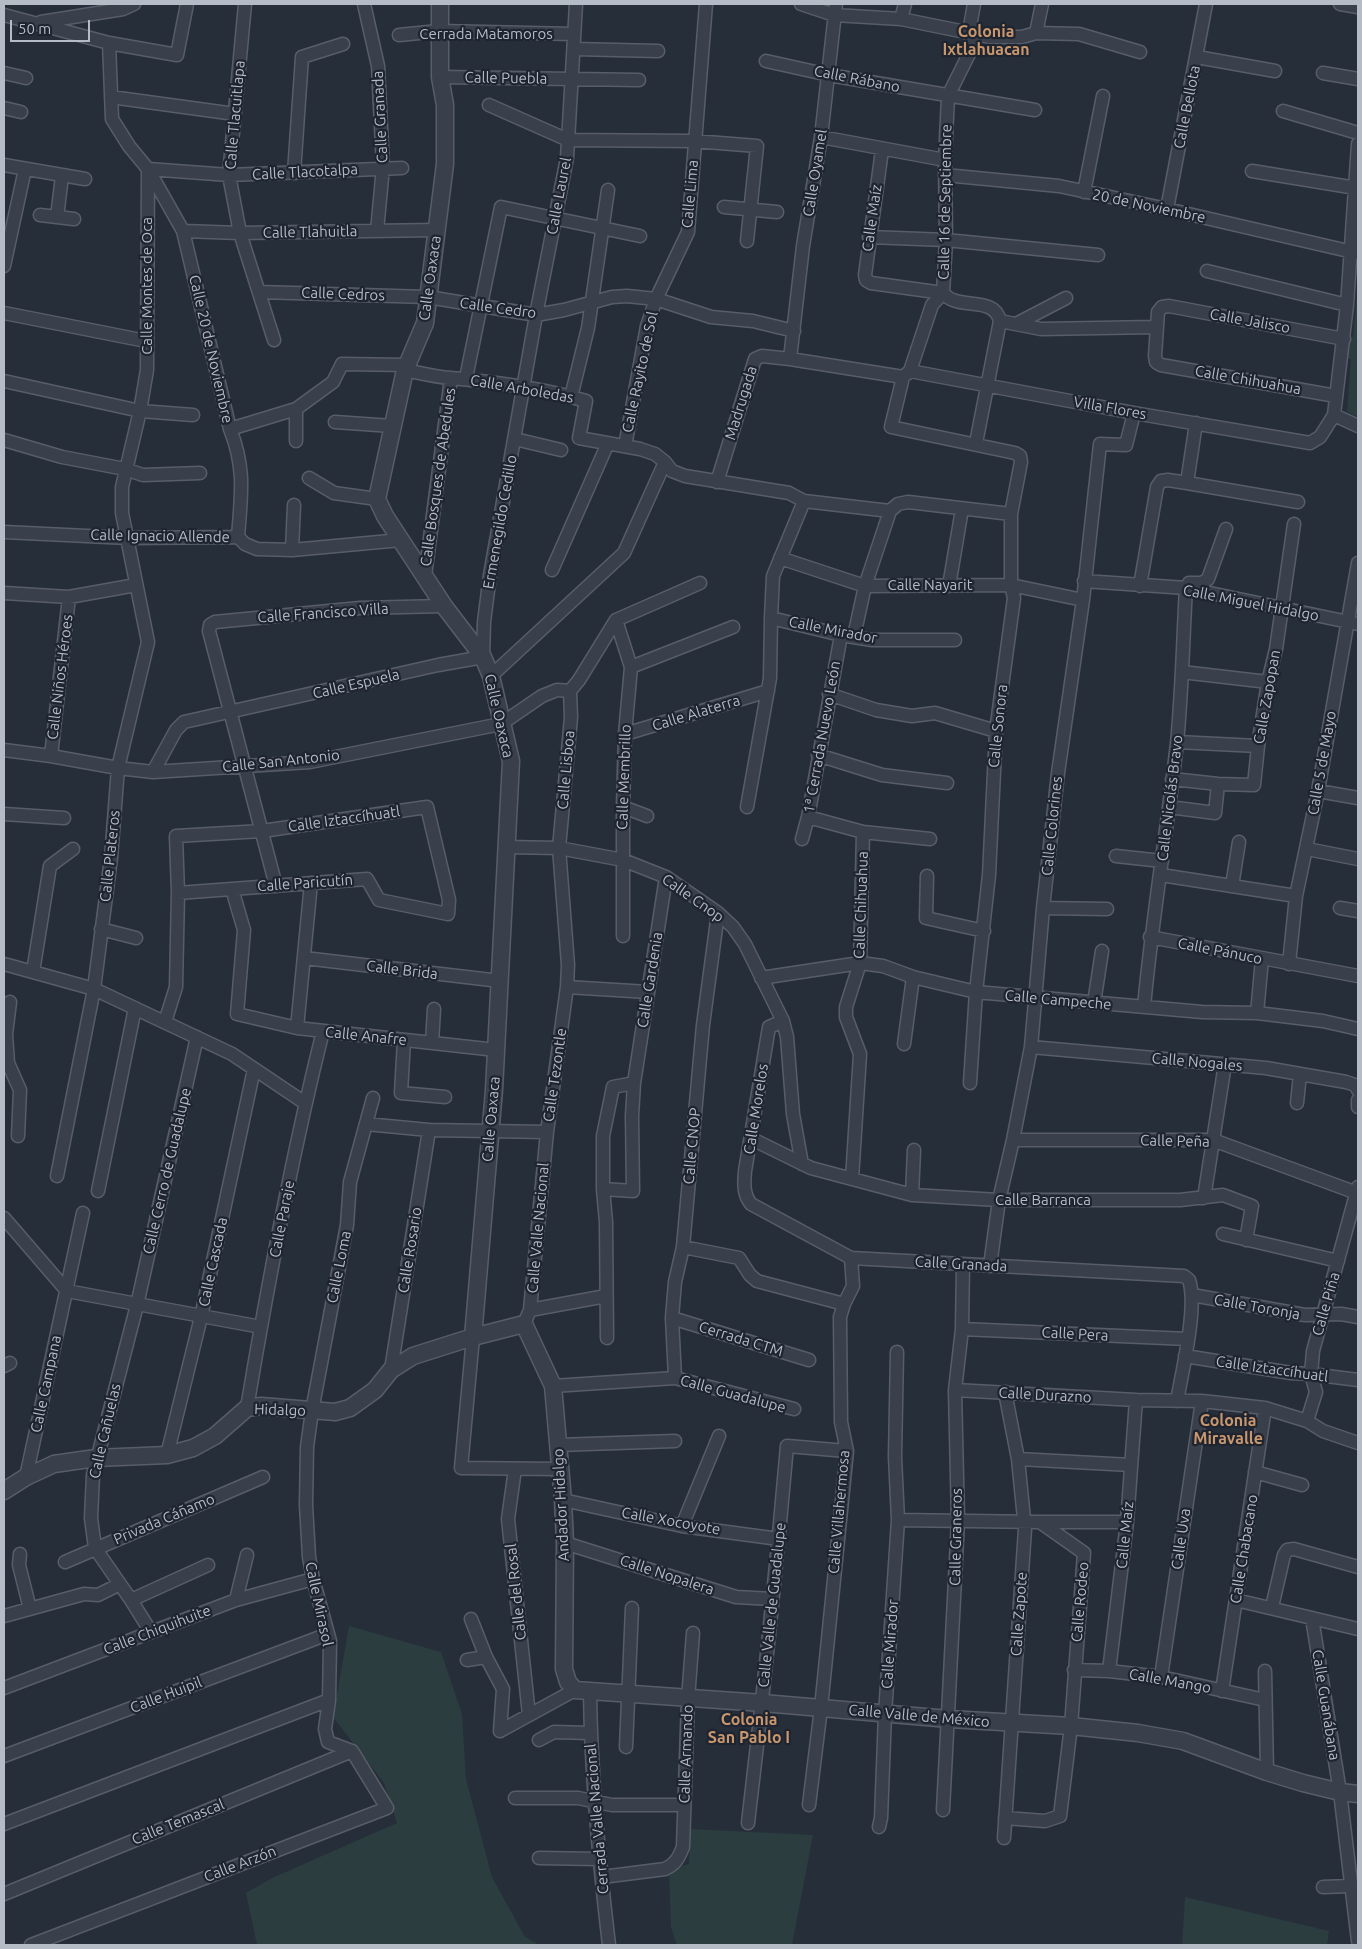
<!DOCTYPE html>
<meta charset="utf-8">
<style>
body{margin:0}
#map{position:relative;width:1362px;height:1949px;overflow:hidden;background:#262e3a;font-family:Ubuntu,sans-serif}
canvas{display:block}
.frame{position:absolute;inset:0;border:5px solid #b5bcc6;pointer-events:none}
.scale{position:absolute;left:10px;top:20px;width:80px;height:22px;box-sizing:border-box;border:2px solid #b5bcc6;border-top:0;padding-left:6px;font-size:15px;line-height:18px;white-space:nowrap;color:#b5bcc6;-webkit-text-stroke:4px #1f2530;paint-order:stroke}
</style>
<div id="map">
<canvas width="1362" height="1949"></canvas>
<div class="frame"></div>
<div class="scale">50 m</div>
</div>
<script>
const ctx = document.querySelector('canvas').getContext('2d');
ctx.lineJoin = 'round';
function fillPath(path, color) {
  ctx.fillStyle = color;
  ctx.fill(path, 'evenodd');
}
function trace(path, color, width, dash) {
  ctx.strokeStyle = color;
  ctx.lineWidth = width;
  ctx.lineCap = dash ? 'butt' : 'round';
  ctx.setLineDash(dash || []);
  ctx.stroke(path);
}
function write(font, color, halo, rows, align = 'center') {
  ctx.font = font + ' Ubuntu,sans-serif';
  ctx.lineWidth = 4.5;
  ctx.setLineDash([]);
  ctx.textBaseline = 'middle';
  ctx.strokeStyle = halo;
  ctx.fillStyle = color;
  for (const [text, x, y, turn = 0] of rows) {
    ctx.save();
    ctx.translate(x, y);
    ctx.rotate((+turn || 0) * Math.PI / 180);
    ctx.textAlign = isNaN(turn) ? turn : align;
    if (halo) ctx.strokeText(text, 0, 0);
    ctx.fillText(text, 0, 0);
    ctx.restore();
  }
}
fillPath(new Path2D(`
 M1358,280V417L1347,412L1351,359H1342L1345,335L1353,337Z
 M349,1626L441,1652L462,1714L466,1779L492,1877L525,1937L540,1945H257L246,1893L272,1878L397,1823L384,1783L333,1717Z
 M690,1829L813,1835L792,1945H677L671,1927L669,1870L689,1864Z
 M1185,1897L1329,1931L1327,1945H1182Z`), '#2b3d3e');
const minor = new Path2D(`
 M245,4L229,175L240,233L274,340
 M364,4L378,66L383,167L377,231
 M801,4L834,15L901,19L990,37H1022L1036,33L1079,34L1140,52
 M1340,4L1358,7
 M4,15L109,43L177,55L187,4
 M901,19L905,4
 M41,22L123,9L134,4
 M1036,33L1042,4
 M399,35L439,31L574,34
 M574,49L658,51
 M1197,57L1275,71
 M766,61L829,75L1035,110
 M4,73L26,78
 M1323,73L1358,79
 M440,77L639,80
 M111,97L235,114
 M489,105L568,140L694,141L757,146L747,241
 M4,108L21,112
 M1283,111L1358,133
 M821,137L945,160
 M882,150L865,275L866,280L871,283L943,293C946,296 949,299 953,300C970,307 995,299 1000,321L976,443
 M4,165L85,179
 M148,169L183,231L230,429C246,469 241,496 238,537
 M148,169L229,175L402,168
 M1252,171L1356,188
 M294,173L302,57L343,44
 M945,175L1059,186L1167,209L1357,253
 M62,176L57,217L74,219
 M1084,192L1103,96
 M724,207L777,212
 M1167,209L1206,4
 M40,215L57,217
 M183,231L240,233L436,230
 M869,237L946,240L1098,255
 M4,266L25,169
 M1207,271L1347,305
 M259,292L428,297L536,315L564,310L612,297L627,296L656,299L711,317L753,321L794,331
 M4,313L146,341
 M1000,321L1041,329L1156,327
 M1016,324L1066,298
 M790,359L803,246L821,137L836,4
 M405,370C420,373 436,377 451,378C496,382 542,388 586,401L579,438L640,449L655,454L665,462L672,471L685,476L789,493L804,501L890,511L898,504L908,502L1011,514
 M910,371L1134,413L1310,443L1320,437L1334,415L1347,305L1358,144
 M466,378L501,207L640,236
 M4,381L140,411L193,415
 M1336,396L1161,365L1156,362L1155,356L1158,312L1162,307L1169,306L1344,339
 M571,397L588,328L608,190
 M296,409V441
 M1334,415L1358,426
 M335,422L392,426
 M230,429L296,409L333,382L342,364L407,365
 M515,439L561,450
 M4,440L62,457L125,469L143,475L200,473
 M625,446L647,326L656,299L688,232L706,4
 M309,478L334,493L377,499
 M717,482L755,359L762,356L790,359L903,377
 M1187,483L1298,502
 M4,532L128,538L238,537L245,544L257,549L292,550L401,540
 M292,550L294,505
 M780,558L865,586L1011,585L1083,600
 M552,570L608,443
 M425,576L451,378
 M1084,581L1186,588L1358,624
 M949,586L962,509
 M1140,586L1157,487L1161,481L1168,480L1187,483L1196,423
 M4,593L69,597L136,585
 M771,618L841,635L872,640H955
 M616,620L631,667L625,734L623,807V936
 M616,620L700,583
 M854,636L865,586L890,511
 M631,667L733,627
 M1182,672L1268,682
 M491,676L624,553L665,462
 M829,694L876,710L912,716L935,713L996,731
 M625,734L768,691
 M1177,742L1258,746
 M4,750L51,756L118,768L153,772L310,762L501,724L542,696L557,690L570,691L579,680L616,620
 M818,755L882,775L947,783
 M51,756L69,597
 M153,772L176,730L184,722L438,665L483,657L484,622L490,575L536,315L567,158L576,4
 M1172,779L1218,784L1254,785L1258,746L1268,682L1276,649L1294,524
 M1318,791L1358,798
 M623,807L647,816
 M747,807L770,678L771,618L773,576L804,501
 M1169,807L1215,813L1218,784
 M4,814L64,818
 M808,817L863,832L930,839
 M802,839L808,817L841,635
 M506,847L559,848L623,860L666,877L718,913L733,927L745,944L783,1021L787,1037L793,1114L802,1164
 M1307,849L1358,859
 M1116,856L1162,861
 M1161,875L1296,896
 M927,876L926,918L984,931
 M276,886L209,631L210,625L215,622L360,608L444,606
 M1232,886L1239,842
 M232,889L244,930L237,1014L297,1028L496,1050
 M1043,908L1107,909
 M1340,908L1358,911
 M101,929L136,938
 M1150,937L1358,976
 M304,958L500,981
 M4,964L94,989L232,1054L305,1103
 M1289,964L1296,896L1318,791L1358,563
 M33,972L50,866L73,849
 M761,978L860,963L883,966L913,977L976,992L1202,1012L1257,1013L1323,1021L1358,1029
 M567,987L648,992
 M10,1002L6,1034L8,1063L20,1090L18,1136
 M1094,1003L1102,951
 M1144,1007C1152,919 1167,831 1177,743C1182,692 1183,640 1186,588L1189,583H1202L1208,579L1226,529
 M1257,1013L1262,959
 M783,1021L769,1027L745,1171C744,1183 743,1194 751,1204L851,1258L1184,1276L1189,1280C1198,1306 1182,1372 1177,1401
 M165,1022L176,987L178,893L176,836L262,831L427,807L449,900L448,914L379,900L367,879L178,893
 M297,1028L311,883
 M404,1040L401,1093L445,1097
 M432,1043L434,1009
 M904,1044L913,977
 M1031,1047L1266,1068L1346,1082L1355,1085L1358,1090
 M970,1083L976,992L989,875L996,731L1014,598L1011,585V514L1021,462L1020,456L1015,453L891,427L903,377L910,371L932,305L943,293L946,240L945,160L948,96L972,48L969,32L974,4
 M1358,1100V1107
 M1297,1103L1300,1074
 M366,1124L429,1130L547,1132
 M752,1139L811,1168L912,1195L999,1200H1180L1223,1195L1252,1206L1246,1240
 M1013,1140H1213L1357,1193
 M57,1176L94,989L111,858L118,768L148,642L122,513V487L140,411L147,370L148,169L129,146L112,119L109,43
 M852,1179L860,1054L846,1017V1007L860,963L863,832
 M603,1189V1136L613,1087L634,1083
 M98,1191L135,1008
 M912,1195L914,1150
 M1204,1198L1225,1064
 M4,1218L67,1291
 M1223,1234L1338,1261
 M683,1247L739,1258L750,1275L757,1281L844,1304
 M990,1266L999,1200L1013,1140L1031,1047L1043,908L1058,773L1083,600L1100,444L1126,445L1134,413
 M67,1291L261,1327
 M1192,1295L1305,1315L1341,1314L1358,1317
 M530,1310L606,1296
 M672,1318L809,1360
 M524,1324L530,1310L547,1132L567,987L568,965L559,848L571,717L570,691
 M962,1329L1188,1339
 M473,1337L461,1468L560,1469
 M607,1338L606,1222L603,1189L633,1191L632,1116L634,1083L666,877
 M1185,1356L1291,1373L1311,1374L1358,1380
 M4,1366L10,1363
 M391,1370L429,1130
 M675,1378L672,1318L675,1282L683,1247L703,1025L718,913
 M553,1386L675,1378L794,1409
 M955,1390L1136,1400L1202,1401L1265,1408L1307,1421L1323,1431L1358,1443
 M247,1408C268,1282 292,1155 323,1031
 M1307,1421L1316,1392L1311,1374L1313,1351L1358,1187
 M558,1445L675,1441
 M167,1455L201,1317L254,1069
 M1018,1459L1131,1465
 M515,1469L508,1519L529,1715
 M1255,1472L1302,1485
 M26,1477L83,1213
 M563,1500L682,1526L779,1539
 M898,1520L1040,1522L1084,1553L1071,1726L1060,1816L1045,1821L1005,1818
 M1040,1522H1127
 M682,1526L719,1436
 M565,1543L736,1597L772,1599
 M20,1554L19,1565L30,1609
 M65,1562L263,1477
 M131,1600L208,1565
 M236,1600L247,1555
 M1236,1600L1358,1629
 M1272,1607L1284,1555L1287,1550L1294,1549L1358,1567
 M4,1616L84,1594L98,1595L120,1584
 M1312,1618L1340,1792L1358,1941
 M471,1619L486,1657L503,1689L500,1731
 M151,1632L131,1600L95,1548L91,1518L93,1475L137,1305L197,1037
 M467,1660L486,1657
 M1074,1670L1109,1671L1161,1677L1265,1700
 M1109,1671L1127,1522L1136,1400
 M1265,1671L1267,1772
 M1161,1677L1202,1401
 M4,1688L236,1600L313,1579
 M1222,1691L1265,1408
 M590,1692C591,1777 599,1861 609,1945
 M500,1731L575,1690
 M539,1740L554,1732L590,1733
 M626,1747L632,1608
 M352,1751L328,1742L325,1729L329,1700L330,1641L313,1579L309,1557L306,1505L307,1447L312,1411L347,1225L350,1182L373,1098
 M4,1756L328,1634
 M515,1798H578L612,1805H684
 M809,1805L821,1708L847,1451L841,1422L840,1317L844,1304L853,1286L851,1258
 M943,1810L958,1521L955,1390L962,1329L963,1265
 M748,1823C763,1698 776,1572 787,1446L847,1451
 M4,1824L329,1700
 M879,1827L881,1818L885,1714L898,1520L895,1457L897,1352
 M1004,1838L1025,1529L1018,1459L1005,1392
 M539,1858L599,1859
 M602,1877L665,1869C676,1864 679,1857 683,1847L688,1699L693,1633
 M1323,1887L1350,1886
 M4,1894L352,1751
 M31,1945L387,1808L352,1751`);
const tertiary = new Path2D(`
 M440,4V77L445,105V164L425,323L405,370L377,499L385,516L444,606L483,657L491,676L511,761L494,1090L473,1337
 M4,1491L26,1477L54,1464L96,1458L167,1455L193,1448L215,1436L247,1408L261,1406L335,1412L350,1408L375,1390L391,1370L413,1356L473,1337L524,1324L553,1386L563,1500L565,1543L564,1669L568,1682L575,1690L763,1703L949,1719L1071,1726L1138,1733L1183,1741L1267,1772L1303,1783L1340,1792L1358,1794`);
trace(minor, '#585e69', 15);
trace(tertiary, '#585e69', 19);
trace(minor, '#3a404b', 12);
trace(tertiary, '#3a404b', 16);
write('15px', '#b5bcc6', '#1f2530', [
 ["Cerrada Matamoros",486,34],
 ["Calle Puebla",506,78,1],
 ["Calle Rábano",857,79,11],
 ["Calle Bellota",1187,107,-79],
 ["Calle Tlacuitlapa",235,115,-85],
 ["Calle Granada",380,117,-93],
 ["Calle Tlacotalpa",305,172,-3],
 ["Calle Oyamel",815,173,-81],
 ["Calle Lima",690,194,-85],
 ["Calle Laurel",559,196,-79],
 ["Calle 16 de Septiembre",945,202,-89],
 ["20 de Noviembre",1149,206,12],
 ["Calle Maíz",872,218,-82],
 ["Calle Tlahuitla",310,232,-1],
 ["Calle Oaxaca",430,278,-82],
 ["Calle Montes de Oca",147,286,-90],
 ["Calle Cedros",343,294,2],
 ["Calle Cedro",498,308,8],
 ["Calle Jalisco",1250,321,10],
 ["Calle 20 de Noviembre",211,349,77],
 ["Calle Rayito de Sol",640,372,-78],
 ["Calle Chihuahua",1248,380,10],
 ["Calle Arboledas",522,389,10],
 ["Madrugada",741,403,-73],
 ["Villa Flores",1110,408,10],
 ["Calle Bosques de Abedules",438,477,-82],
 ["Ermenegildo Cedillo",500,522,-80],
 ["Calle Ignacio Allende",160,536,1],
 ["Calle Nayarit",930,585],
 ["Calle Miguel Hidalgo",1251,603,11],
 ["Calle Francisco Villa",323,613,-4],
 ["Calle Mirador",833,630,11],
 ["Calle Niños Héroes",60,677,-83],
 ["Calle Espuela",356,684,-13],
 ["Calle Zapopan",1267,697,-80],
 ["Calle Alaterra",696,713,-17],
 ["Calle Oaxaca",499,716,77],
 ["Calle Sonora",998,726,-84],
 ["1ª Cerrada Nuevo León",822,737,-80],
 ["Calle San Antonio",281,761,-6],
 ["Calle 5 de Mayo",1322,763,-80],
 ["Calle Lisboa",566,770,-85],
 ["Calle Membrillo",624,777,-88],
 ["Calle Nicolás Bravo",1170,798,-83],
 ["Calle Iztaccíhuatl",344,819,-8],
 ["Calle Colorines",1052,826,-84],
 ["Calle Plateros",110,856,-84],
 ["Calle Paricutín",305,883,-4],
 ["Calle Cnop",693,898,35],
 ["Calle Chihuahua",861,905,-88],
 ["Calle Pánuco",1220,951,11],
 ["Calle Brida",402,970,7],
 ["Calle Gardenia",650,980,-81],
 ["Calle Campeche",1058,1000,5],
 ["Calle Anafre",366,1036,6],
 ["Calle Nogales",1197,1062,5],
 ["Calle Tezontle",555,1075,-82],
 ["Calle Morelos",756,1109,-81],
 ["Calle Oaxaca",491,1119,-85],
 ["Calle Peña",1175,1141,1],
 ["Calle CNOP",692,1146,-85],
 ["Calle Cerro de Guadalupe",167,1171,-77],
 ["Calle Barranca",1043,1200],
 ["Calle Paraje",282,1219,-79],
 ["Calle Valle Nacional",538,1228,-85],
 ["Calle Rosario",410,1250,-81],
 ["Calle Cascada",213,1262,-78],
 ["Calle Granada",961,1264,3],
 ["Calle Loma",339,1267,-79],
 ["Calle Piña",1326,1304,-74],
 ["Calle Toronja",1257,1307,10],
 ["Calle Pera",1075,1334,3],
 ["Cerrada CTM",741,1339,17],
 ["Calle Iztaccíhuatl",1272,1369,8],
 ["Calle Campana",46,1384,-78],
 ["Calle Guadalupe",733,1394,15],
 ["Calle Durazno",1045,1395,3],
 ["Hidalgo",280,1410,2],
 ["Calle Cañuelas",105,1431,-77],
 ["Andador Hidalgo",561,1505,-93],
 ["Calle Villahermosa",839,1512,-85],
 ["Privada Cáñamo",164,1519,-23],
 ["Calle Xocoyote",671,1521,10],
 ["Calle Maíz",1125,1535,-84],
 ["Calle Graneros",956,1537,-89],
 ["Calle Uva",1181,1539,-82],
 ["Calle Chabacano",1244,1549,-81],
 ["Calle Nopalera",667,1575,18],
 ["Calle del Rosal",516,1592,-96],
 ["Calle Rodeo",1080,1602,-85],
 ["Calle Mirasol",319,1604,78],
 ["Calle Valle de Guadalupe",772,1605,-84],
 ["Calle Zapote",1019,1614,-86],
 ["Calle Chiquihuite",157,1630,-21],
 ["Calle Mirador",890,1644,-86],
 ["Calle Mango",1170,1681,10],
 ["Calle Huipil",166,1695,-21],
 ["Calle Guanábana",1326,1705,81],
 ["Calle Valle de México",919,1716,5],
 ["Calle Armando",686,1754,-88],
 ["Cerrada Valle Nacional",597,1819,-95],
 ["Calle Temascal",178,1822,-22],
 ["Calle Arzón",240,1864,-21]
]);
write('bold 16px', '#c9976e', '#1f2530', [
 ["Colonia",986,32],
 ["Ixtlahuacan",986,50],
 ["Colonia",1228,1421],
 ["Miravalle",1228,1439],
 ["Colonia",749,1720],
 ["San Pablo I",749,1738]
]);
</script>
